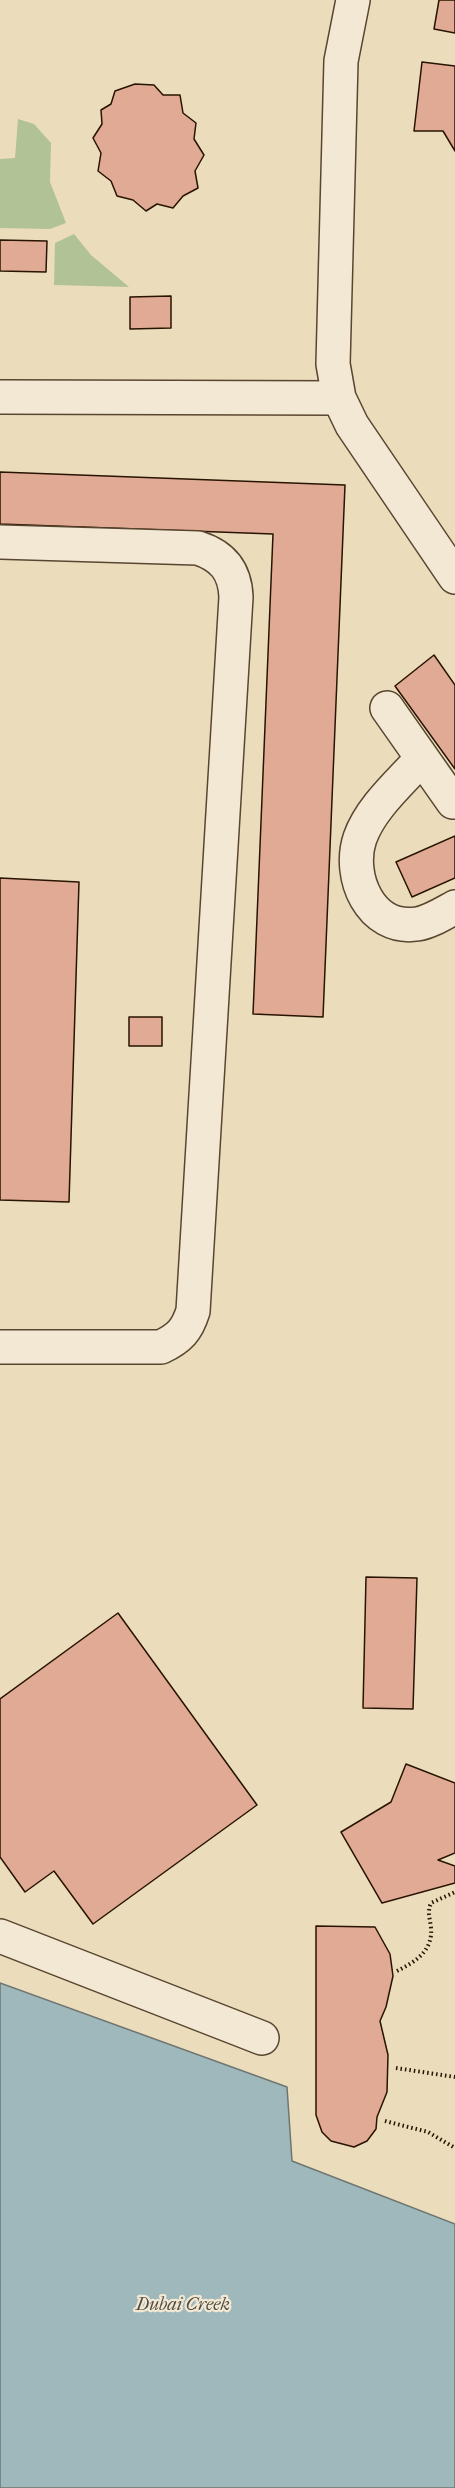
<!DOCTYPE html>
<style>
body{margin:0}
canvas{display:block;background:#ebdcbc}
</style>
<canvas width="455" height="2488"></canvas>
<script>
const ctx = document.querySelector('canvas').getContext('2d');
ctx.lineJoin = 'round';
function fillPath(path, color) {
  ctx.fillStyle = color;
  ctx.fill(path, 'evenodd');
}
function trace(path, color, width, dash) {
  ctx.strokeStyle = color;
  ctx.lineWidth = width;
  ctx.lineCap = dash ? 'butt' : 'round';
  ctx.setLineDash(dash || []);
  ctx.stroke(path);
}
function write(font, color, halo, rows, align = 'center') {
  ctx.font = font + ' "IM FELL French Canon",serif';
  ctx.lineWidth = 4.5;
  ctx.setLineDash([]);
  ctx.textBaseline = 'middle';
  ctx.strokeStyle = halo;
  ctx.fillStyle = color;
  for (const [text, x, y, turn = 0] of rows) {
    ctx.save();
    ctx.translate(x, y);
    ctx.rotate((+turn || 0) * Math.PI / 180);
    ctx.textAlign = isNaN(turn) ? turn : align;
    if (halo) ctx.strokeText(text, 0, 0);
    ctx.fillText(text, 0, 0);
    ctx.restore();
  }
}
fillPath(new Path2D(`
 M18,119L34,124L51,143L50,182L66,223L50,229L0,228V159L15,158Z
 M74,234L91,255L129,287L54,285L55,243Z`), '#b1c296');
const water = new Path2D(`
 M0,1983L287,2087L292,2161L455,2224V2488H0Z`);
fillPath(water, '#9eb8bc');
trace(water, '#6f7671', 1.5);
const building = new Path2D(`
 M439,0H455V33L434,29Z
 M422,62L455,66V151L443,131H414Z
 M135,84L154,85L163,95H180L183,113L196,123L194,139L204,155L195,171L198,188L183,196L173,208L157,204L146,211L133,200L117,196L111,181L98,171L101,153L93,138L102,124L101,110L111,104L115,91Z
 M0,240L47,241L46,272L0,271Z
 M171,296V328L130,329V297Z
 M0,472L345,485L323,1017L253,1014L273,534L0,524Z
 M434,655L455,685V769L395,686Z
 M455,836V878L412,897L396,862Z
 M0,878L79,882L69,1202L0,1200Z
 M129,1017H162V1046H129Z
 M366,1577L417,1578L413,1709L363,1708Z
 M118,1613L257,1805L93,1924L54,1871L25,1892L0,1857V1699Z
 M406,1764L455,1783V1853L438,1860L455,1866V1883L382,1903L341,1832L391,1802Z
 M316,1926L375,1927L390,1954L393,1976L386,2007L380,2021L388,2055L387,2092L377,2117L376,2129L367,2141L354,2147L331,2141L322,2132L316,2115Z`);
fillPath(building, '#e0aa95');
trace(building, '#281401', 1.5);
const minor = new Path2D(`
 M353,0L341,61L333,364L339,398L352,425L455,577
 M0,397L339,398
 M0,542L198,548C223,556 235,571 236,597L193,1311C187,1330 180,1338 161,1347H0
 M387,708L453,802
 M422,758C401,782 371,807 360,838C347,876 370,931 417,924C430,922 444,913 455,907
 M0,1936L262,2038`);
trace(minor, '#594630', 36);
trace(new Path2D(`
 M397,1971C415,1962 433,1951 431,1928C430,1918 427,1912 431,1903L455,1892
 M396,2068L455,2077
 M385,2121L428,2132L455,2148`), '#281401', 4, [1.5, 3]);
trace(minor, '#f2e8d3', 33);
write('italic 18px', '#514d42', '#f2e8d3', [
 ["Dubai Creek",183,2306]
]);
</script>
